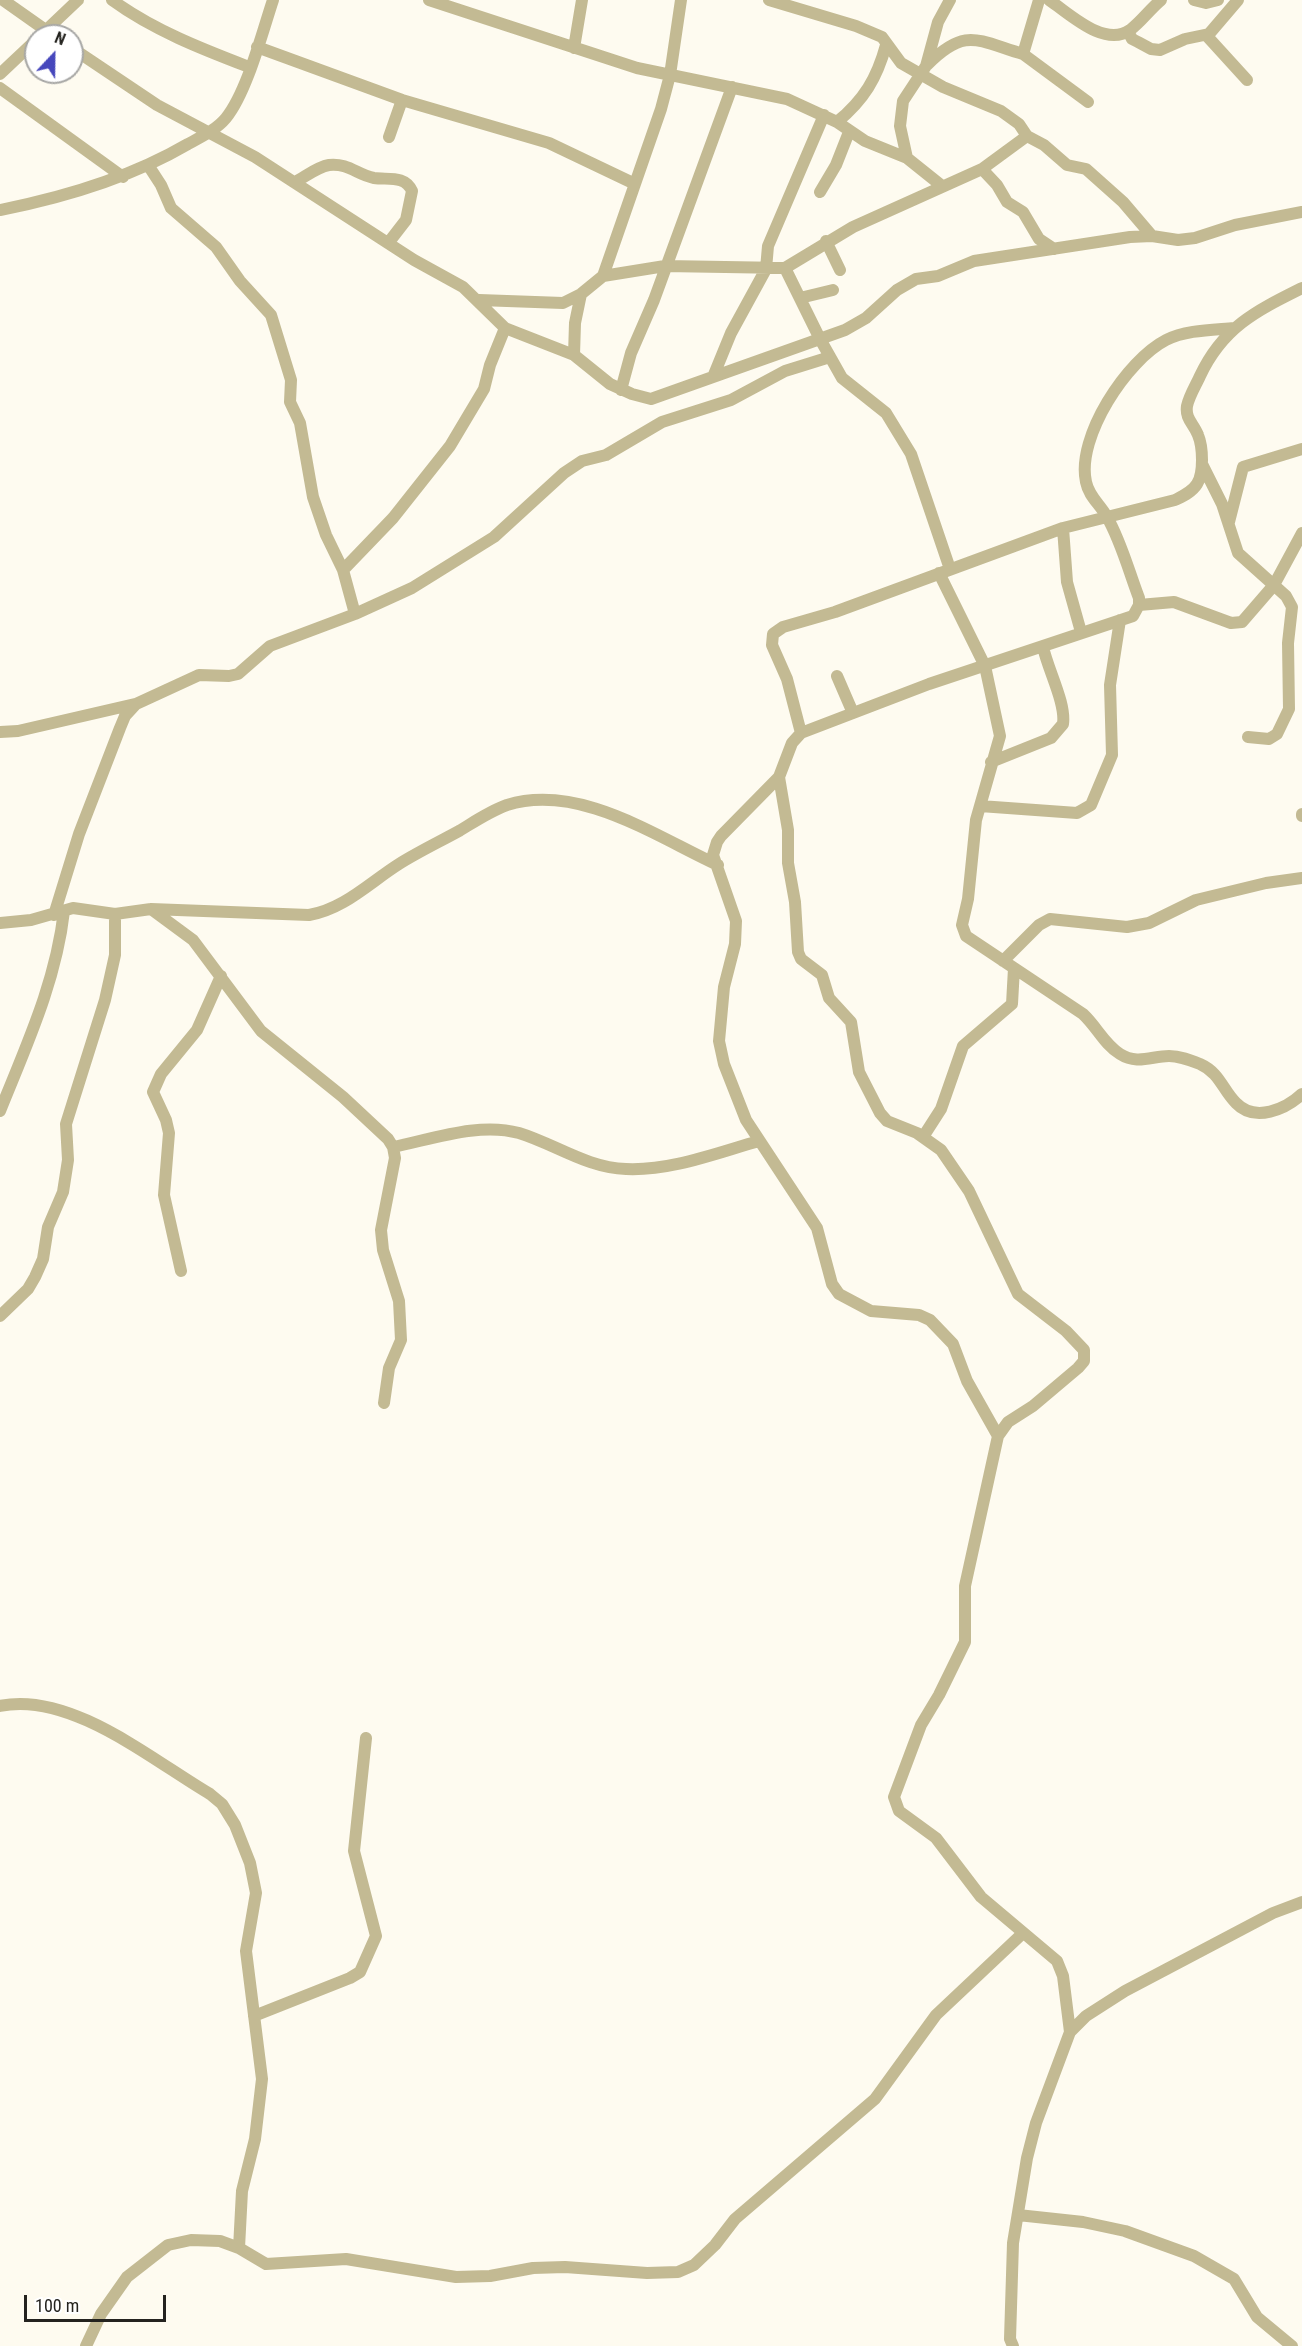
<!DOCTYPE html>
<style>
body{margin:0}
#map{position:relative;width:1302px;height:2346px;overflow:hidden;background:#fefbf0;font-family:"Roboto Condensed",sans-serif}
canvas{display:block}
.north{position:absolute;left:24px;top:24px;width:60px;height:60px;box-sizing:border-box;background:#fff;border:2px solid #a7a7a5;border-radius:50%;rotate:22deg;font-size:16px;font-weight:700;line-height:24px;text-align:center;color:#24231f}
.north::after{content:'';display:block;margin:auto;width:21px;height:27px;background:#4647bc;clip-path:polygon(50% 0,100% 100%,50% 72%,0 100%)}
.scale{position:absolute;left:24px;top:2295px;width:142px;height:27px;box-sizing:border-box;border:3px solid #24231f;border-top:0;padding-left:8px;font-size:18px;line-height:21px;white-space:nowrap;color:#24231f;-webkit-text-stroke:4px #fff;paint-order:stroke}
</style>
<div id="map">
<canvas width="1302" height="2346"></canvas>
<div class="north">N</div>
<div class="scale">100 m</div>
</div>
<script>
const ctx = document.querySelector('canvas').getContext('2d');
ctx.lineJoin = 'round';
function trace(path, color, width, dash) {
  ctx.strokeStyle = color;
  ctx.lineWidth = width;
  ctx.lineCap = dash ? 'butt' : 'round';
  ctx.setLineDash(dash || []);
  ctx.stroke(path);
}
trace(new Path2D(`
 M3,0L54,36
 M112,0C153,30 202,49 249,67
 M429,0L637,68L787,99L837,122L865,141L907,158L942,186
 M769,0L856,26L882,37L901,63L943,87L1001,111L1019,124L1027,136
 M1049,0C1069,13 1104,48 1130,30C1141,22 1150,9 1161,0
 M1194,0L1206,3L1218,0
 M1128,31L1132,39L1138,42L1151,49L1160,50L1185,39L1209,34L1238,0
 M41,35L78,0
 M1206,35L1247,80
 M257,47L402,100L549,143L635,184
 M72,48L157,105L255,157L414,260L463,287L505,328L574,355L610,384L632,394L651,399L845,330L866,318L897,290L916,279L938,276L974,261L1130,237L1152,236L1178,240L1195,238L1235,225L1302,212
 M574,48L582,0
 M1023,54L1088,102
 M927,65C965,27 976,40 1023,54L1039,0
 M0,74L36,40
 M0,88L123,177
 M837,122C864,100 877,78 886,45
 M389,137L402,100
 M907,158L900,126L903,101L926,66L938,22L950,0
 M148,165L161,185L171,208L216,247L240,281L271,315L291,380L290,402L300,423L313,497L326,535L343,570L355,614
 M982,169L997,185L1007,202L1023,212L1039,239L1054,249
 M295,182C305,177 317,167 329,165C349,163 357,175 374,178C388,180 405,175 412,191L406,220L389,242
 M820,192L836,165L849,132
 M0,210C66,197 130,178 188,144C201,137 216,130 226,118C247,92 262,33 273,0
 M826,241L840,270
 M785,268L820,339L842,378L886,413L911,454L950,569
 M603,276L661,109L670,75L681,0
 M800,298L833,290
 M479,300L563,303L581,294L603,276L665,266L785,268L853,227L982,169L1027,136L1044,145L1067,165L1086,169L1123,202L1152,236
 M574,355L575,323L581,294
 M713,377L731,333L766,269L768,246L824,115
 M621,390L631,353L654,300L732,87
 M1202,464L1222,504L1238,553L1286,596L1292,607L1288,643L1289,709L1277,734L1269,739L1248,737
 M1229,522L1243,467L1302,449
 M1063,528L1067,582L1081,632
 M343,570L393,518L450,446L484,389L490,365L505,328
 M939,573L985,666L1000,736L976,820L968,899L962,925L966,936L1083,1014C1097,1027 1104,1044 1120,1054C1137,1065 1152,1056 1169,1056C1180,1056 1190,1060 1200,1064C1220,1073 1222,1089 1236,1103C1255,1123 1286,1109 1302,1094
 M1139,605L1174,602L1231,623L1242,622L1274,585L1302,533
 M837,676L853,713
 M0,732L18,731L135,704
 M801,733L929,684L1133,616L1139,605V598C1129,572 1121,541 1107,517C1100,504 1089,497 1086,482C1076,437 1127,360 1166,340C1186,330 1212,330 1234,328
 M991,762L1051,738L1063,724C1066,703 1048,670 1043,647
 M779,777L788,830V863L795,902L798,952L801,959L822,975L829,998L851,1022L859,1072L880,1113L887,1121L917,1133L941,1150L969,1191L1018,1294L1066,1331L1084,1350V1361L1078,1368L1033,1406L1008,1422L998,1436L965,1586V1642L939,1695L921,1725L894,1797L899,1811L936,1838L981,1897L1057,1961L1063,1976L1070,2032
 M980,806L1077,813L1091,805L1112,755L1110,685L1120,620
 M1302,814V816
 M151,909L193,940L261,1031L343,1097L388,1139L393,1147L395,1158L381,1230L383,1250L399,1301L401,1340L389,1368L384,1403
 M54,915L79,834L120,728L125,716L136,704L199,675L229,676L238,674L270,646L355,614L412,588L494,537L564,473L582,461L606,455L662,422L731,400L785,371L830,357
 M0,923L31,920L73,908L115,914L151,909L309,915C344,909 369,883 399,864C418,852 439,842 459,831C474,822 490,811 507,805C579,783 655,836 718,865
 M1003,961L1039,925L1050,919L1127,927L1149,923L1196,900L1266,883L1302,878
 M0,1111C26,1046 56,982 64,911
 M923,1137L941,1109L963,1046L1012,1004L1014,968
 M393,1147C433,1139 479,1122 519,1133C555,1144 587,1168 626,1169C671,1171 716,1153 759,1141
 M181,1271L164,1195L169,1133L166,1120L153,1092L161,1074L197,1030L221,976
 M0,1316L28,1289L35,1277L43,1259L48,1227L63,1192L68,1160L66,1124L105,1000L115,955V914
 M998,1436L967,1381L953,1344L930,1320L919,1315L871,1311L839,1294L832,1284L817,1228L746,1120L724,1064L719,1041L724,987L735,944L736,921L713,855L717,842L721,836L779,777L792,743L801,733L787,679L772,645L773,634L783,627L835,612L1063,528L1175,500C1183,496 1192,492 1197,484C1204,473 1203,447 1198,435C1194,424 1185,419 1187,406C1189,396 1196,385 1200,376C1223,327 1256,311 1302,288
 M0,1706C70,1691 152,1760 210,1794L222,1804L235,1825L250,1863L256,1893L246,1951L262,2079L255,2139L242,2191L239,2248
 M254,2016L350,1978L360,1972L376,1936L354,1851L366,1738
 M1018,2215L1083,2222L1125,2231L1194,2256L1234,2279L1257,2317L1292,2346
 M86,2346L101,2314L127,2277L168,2245L191,2240L220,2241L239,2248L266,2264L346,2259L456,2277L490,2276L533,2268L565,2267L647,2273L678,2272L694,2265L715,2245L735,2219L875,2099L936,2015L1022,1934
 M1013,2346L1010,2339L1013,2243L1027,2158L1036,2123L1070,2032L1086,2016L1125,1991L1273,1913L1302,1902`), '#c3ba93', 12);
</script>
